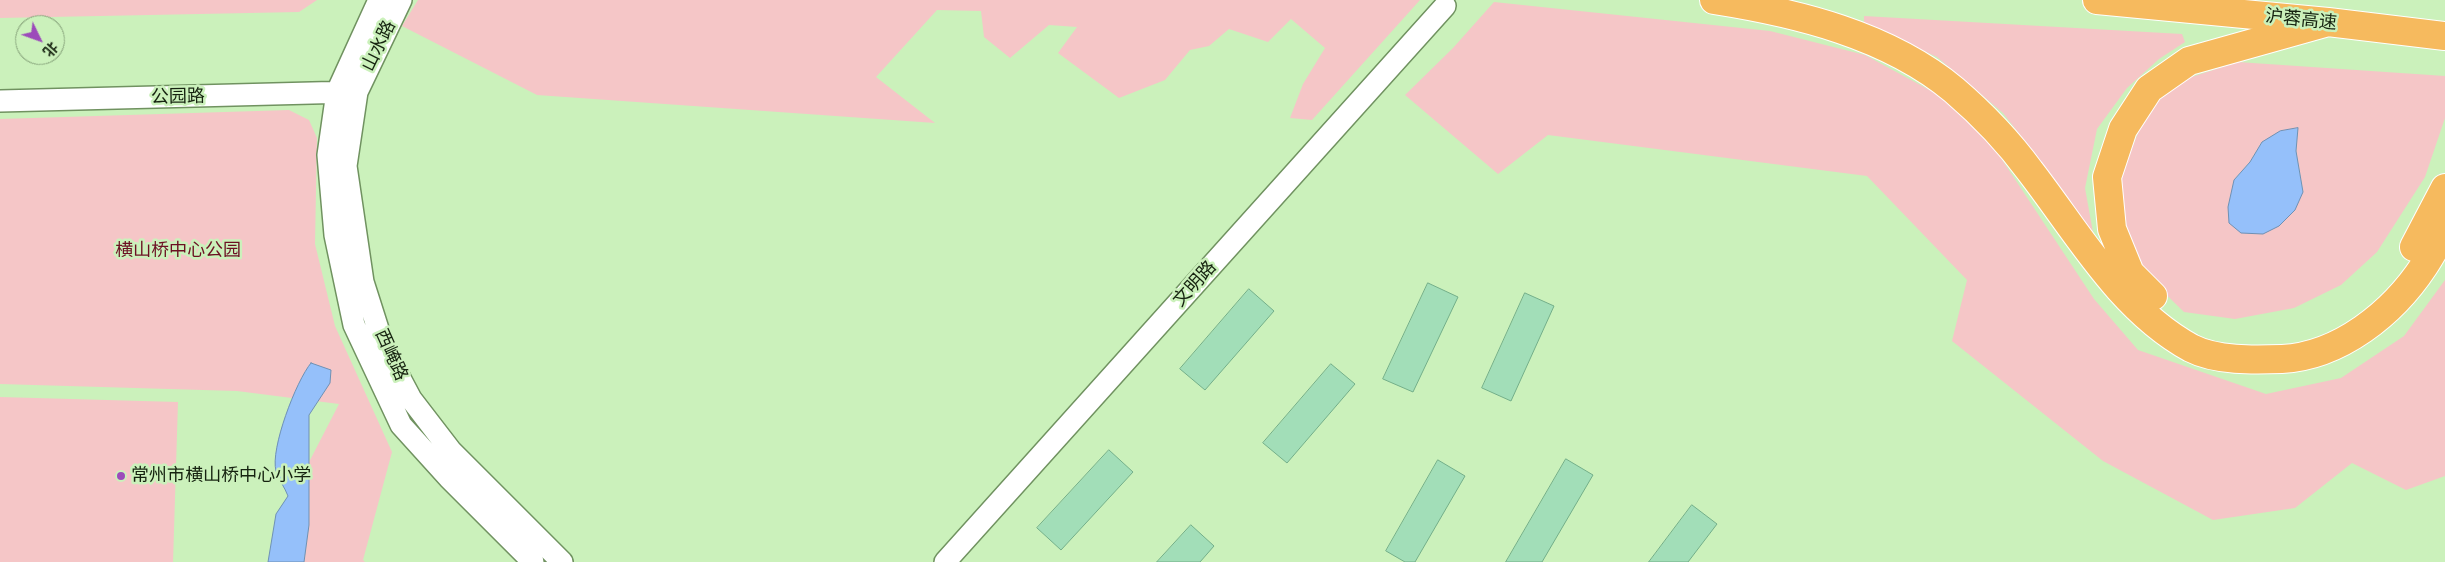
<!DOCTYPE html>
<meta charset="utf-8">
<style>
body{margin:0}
#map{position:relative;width:2445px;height:562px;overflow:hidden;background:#cbf1bb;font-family:"PT Sans Narrow","Noto Sans SC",sans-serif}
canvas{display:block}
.north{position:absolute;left:15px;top:15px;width:50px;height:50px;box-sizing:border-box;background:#cbf1bb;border:1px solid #839f77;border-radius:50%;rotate:132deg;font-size:14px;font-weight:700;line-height:20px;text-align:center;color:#162310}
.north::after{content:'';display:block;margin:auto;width:18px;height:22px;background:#9c4bba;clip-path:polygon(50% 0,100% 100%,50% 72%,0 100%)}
</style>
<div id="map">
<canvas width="2445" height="562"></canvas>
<div class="north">北</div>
</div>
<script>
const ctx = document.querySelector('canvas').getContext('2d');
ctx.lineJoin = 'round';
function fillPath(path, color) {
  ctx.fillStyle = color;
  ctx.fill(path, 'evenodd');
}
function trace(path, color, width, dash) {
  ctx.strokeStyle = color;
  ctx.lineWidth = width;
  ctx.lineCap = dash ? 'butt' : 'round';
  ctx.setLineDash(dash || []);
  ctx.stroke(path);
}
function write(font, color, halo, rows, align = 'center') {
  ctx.font = font + ' "PT Sans Narrow","Noto Sans SC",sans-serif';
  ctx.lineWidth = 5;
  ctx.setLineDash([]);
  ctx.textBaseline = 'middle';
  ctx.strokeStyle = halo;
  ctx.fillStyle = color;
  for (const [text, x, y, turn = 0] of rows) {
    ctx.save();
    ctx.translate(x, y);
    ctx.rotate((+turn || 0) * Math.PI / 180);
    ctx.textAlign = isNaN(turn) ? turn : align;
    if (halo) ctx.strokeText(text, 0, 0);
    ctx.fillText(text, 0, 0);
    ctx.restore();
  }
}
fillPath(new Path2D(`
 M0,0H317L299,12L0,18Z
 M418,0H1420L1312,120L1290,118L1303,84L1325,48L1291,19L1268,42L1229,29L1209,46L1190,50L1165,80L1119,98L1058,53L1077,27L1049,25L1010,58L984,37L981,11L937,10L876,77L935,123L537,95L402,26Z
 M1494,2L1770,31L1865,55L1935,93L1966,117L1997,152L2094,299L2138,350L2266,394L2341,378L2404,336L2445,280V476L2406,490L2352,463L2295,508L2213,520L2103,461L1952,341L1967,280L1867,176L1548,135L1498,174L1405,95L1453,48Z
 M1864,16L2182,34L2185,42L2159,59L2127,88L2097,129L2085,188L2094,238L2077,220L2045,167L2003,113L1937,57L1864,24Z
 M2238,62L2445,76V118L2425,177L2377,252L2341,285L2294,308L2235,319L2184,312L2142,271L2123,224L2120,178L2140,128L2170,84ZM2298,128L2296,151L2303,191L2234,180L2250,162L2262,142Z
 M289,110L309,120L317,138L315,244L335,326L392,452L363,560L365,562H304L309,525L308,464L339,404L237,391L0,384V119Z
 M0,397L178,402L173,562H0Z`), '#f5c6c7');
const water = new Path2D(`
 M2298,128L2296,151L2303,192L2295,210L2279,226L2263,234L2241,233L2229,223L2228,207L2234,180L2250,162L2262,142L2280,131Z
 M311,363L331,370L330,383L309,415V525L304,562H268L276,514L288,496C285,488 279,480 276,471C270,449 296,381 311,363Z`);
fillPath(water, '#95c0fa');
trace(water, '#6f91b4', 1);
const building = new Path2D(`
 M1428,283L1458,297L1413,392L1383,379Z
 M1249,289L1274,311L1205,390L1180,369Z
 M1525,293L1554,306L1511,401L1482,388Z
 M1331,364L1355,384L1287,463L1263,443Z
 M1109,450L1133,472L1061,550L1037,528Z
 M1566,459L1593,475L1542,562H1506Z
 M1438,460L1465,476L1415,562H1405L1386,551Z
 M1692,505L1717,524L1688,562H1649Z
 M1191,525L1214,546L1200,562H1157Z`);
fillPath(building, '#a2deb8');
trace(building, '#73ae89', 1);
const minor = new Path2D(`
 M379,0L337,92L328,155L335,235L354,325L401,425L449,478L533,562
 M401,0L357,92L346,166L363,282L384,348L411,399L451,451L562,562
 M0,101L351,92
 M945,562L1445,6`);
const highway = new Path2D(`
 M1714,0C1797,13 1888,35 1954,90C1982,114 2008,141 2030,171C2078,233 2120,309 2191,348C2216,361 2254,360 2282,359C2340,356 2393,313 2424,266C2432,254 2438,242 2445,230
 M2097,0L2328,22L2445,36
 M2414,247L2445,188
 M2153,296L2130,273L2112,229L2107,177L2123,129L2149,89L2189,61L2328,22`);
trace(minor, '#709260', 24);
trace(highway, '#fff', 30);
trace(minor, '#fff', 21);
trace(highway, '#f6ba5e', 28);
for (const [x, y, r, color] of [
 [121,476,5,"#9c4bba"]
]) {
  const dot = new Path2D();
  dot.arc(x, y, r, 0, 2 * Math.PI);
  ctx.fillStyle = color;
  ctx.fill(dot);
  trace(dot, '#cbf1bb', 2);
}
write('18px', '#162310', '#cbf1bb', [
 ["沪蓉高速",2301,20,6],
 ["山水路",379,46,-64],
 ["公园路",178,97,-1],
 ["文明路",1195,284,-48],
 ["西崦路",391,355,66]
]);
write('18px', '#6c1023', '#cbf1bb', [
 ["横山桥中心公园",178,251]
]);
write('18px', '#162310', '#cbf1bb', [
 ["常州市横山桥中心小学",131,476]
], 'left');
</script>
